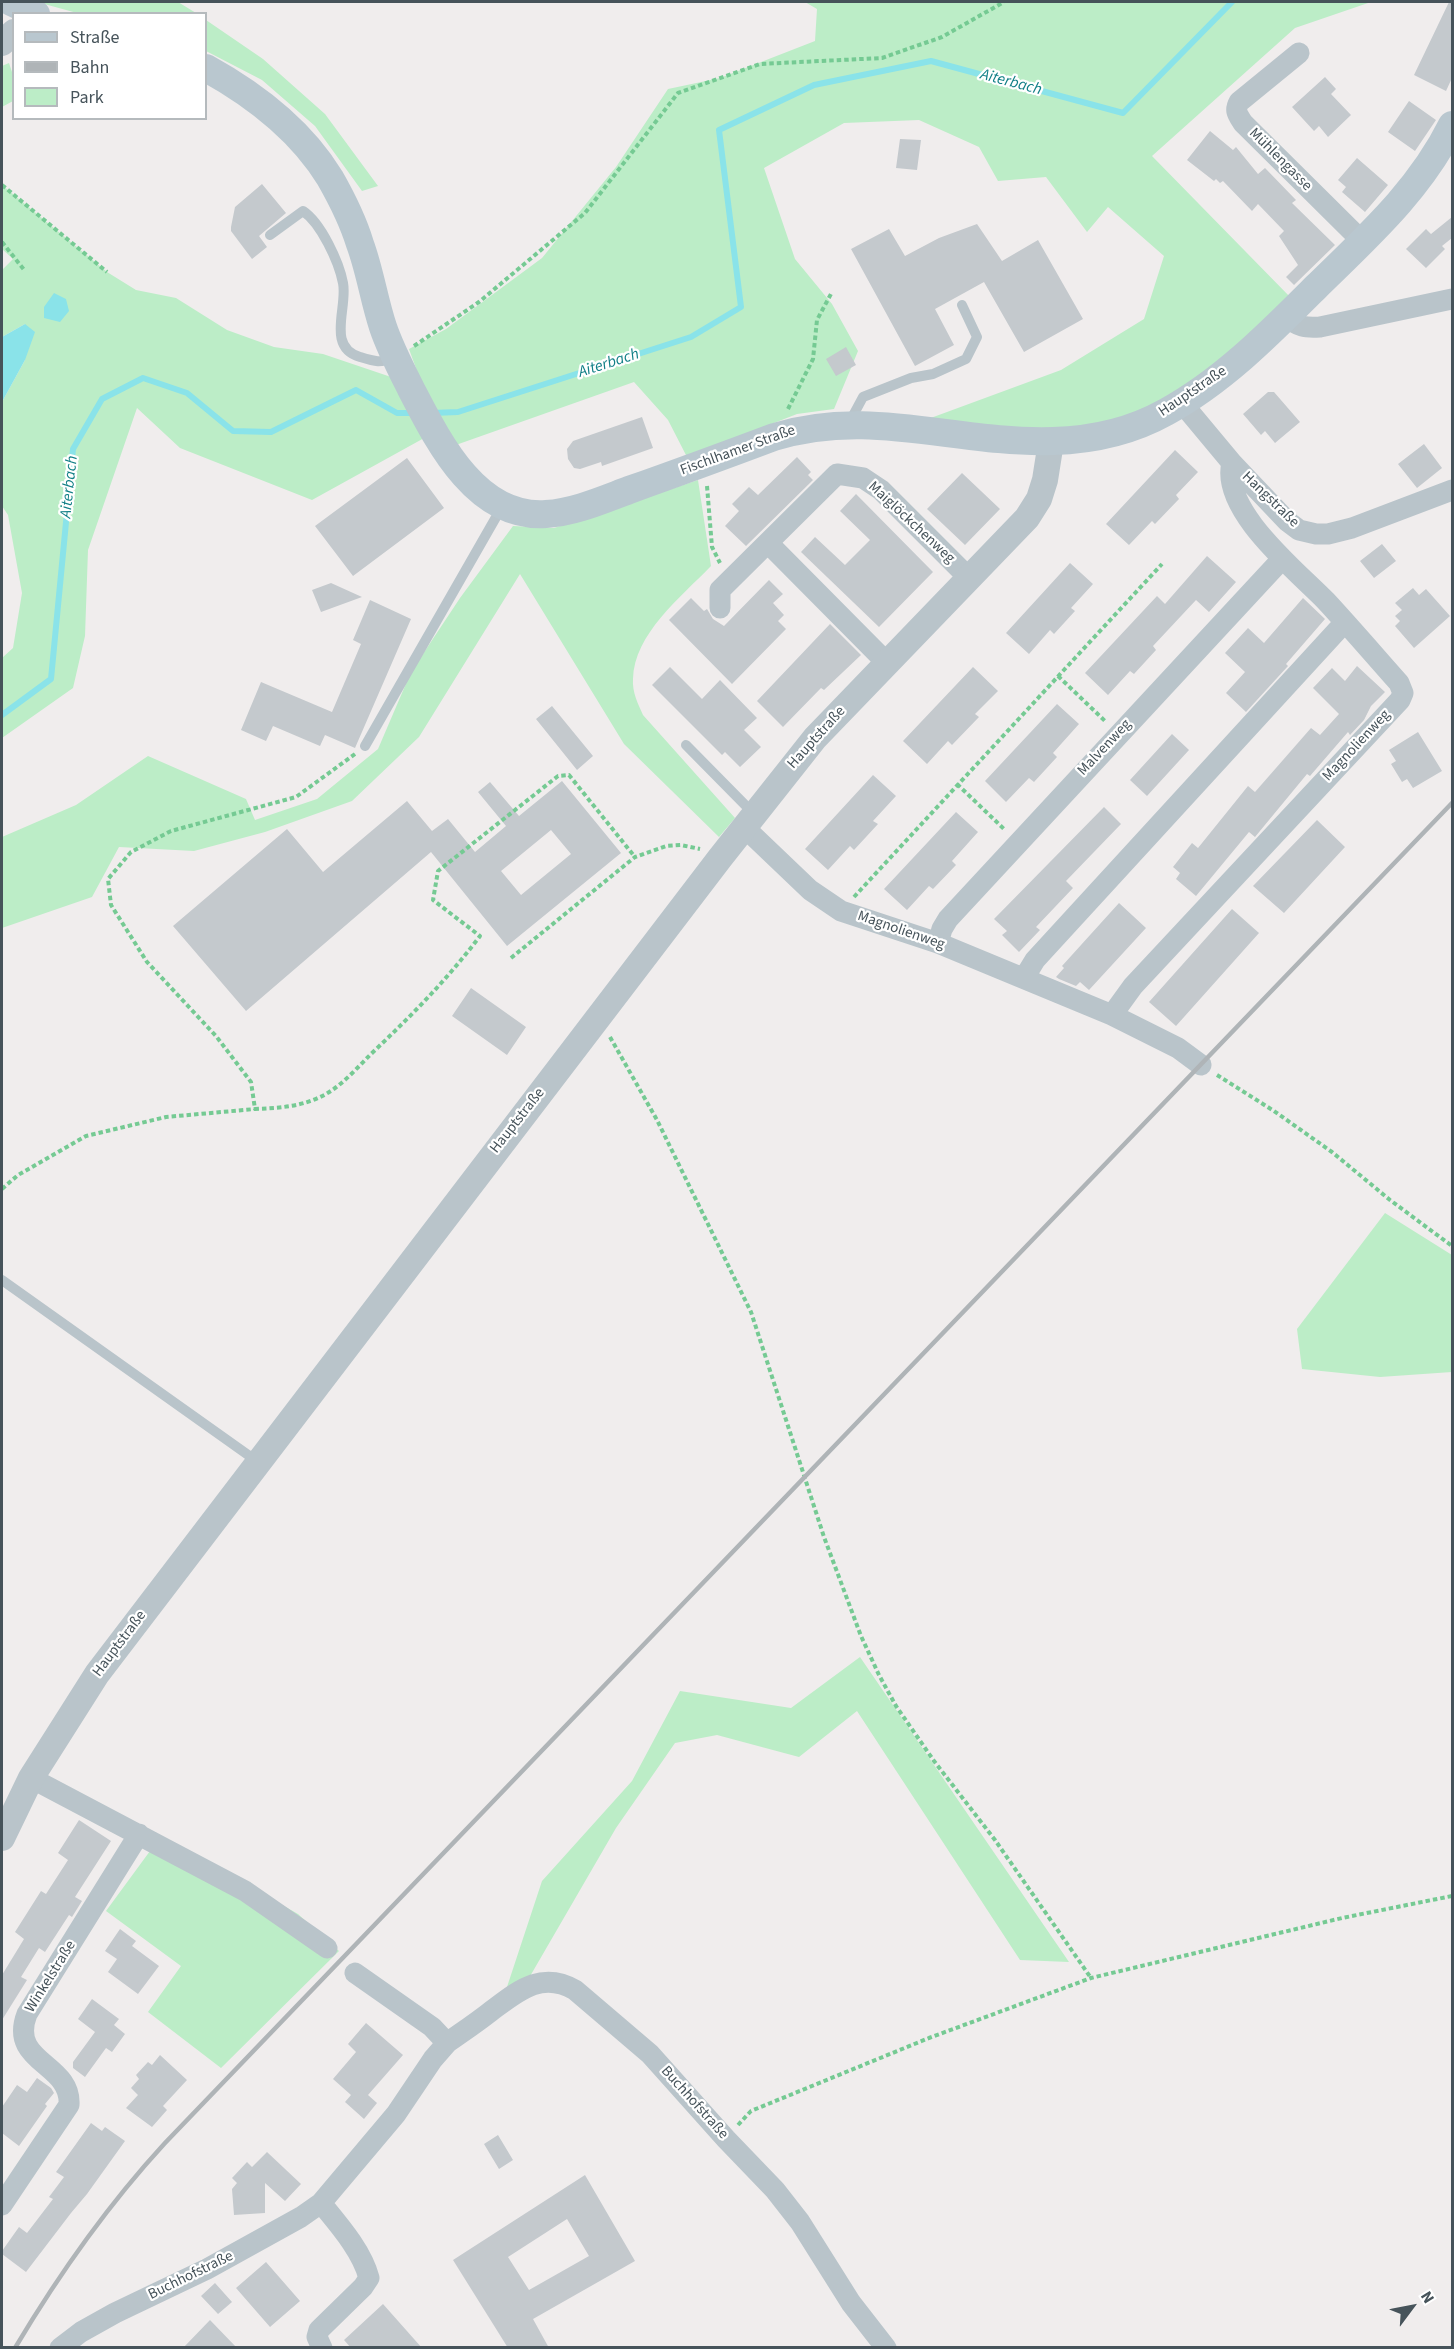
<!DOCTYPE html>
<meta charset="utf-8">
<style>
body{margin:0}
#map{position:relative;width:1454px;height:2349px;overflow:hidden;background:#f0eded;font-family:"Source Sans 3",sans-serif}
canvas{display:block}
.frame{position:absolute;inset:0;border:3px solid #46535a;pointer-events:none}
.legend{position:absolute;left:12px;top:12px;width:195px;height:108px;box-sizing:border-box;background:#fff;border:2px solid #b5babd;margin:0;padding:8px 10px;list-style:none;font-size:18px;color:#46535a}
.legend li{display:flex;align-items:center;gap:12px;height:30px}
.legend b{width:30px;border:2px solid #b5babd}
.north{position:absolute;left:1382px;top:2277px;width:60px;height:60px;-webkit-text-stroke:4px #fff;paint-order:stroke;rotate:58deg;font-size:16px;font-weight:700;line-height:24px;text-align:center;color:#46535a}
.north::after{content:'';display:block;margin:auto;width:21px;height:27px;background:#46535a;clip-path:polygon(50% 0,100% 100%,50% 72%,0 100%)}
</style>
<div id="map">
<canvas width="1454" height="2349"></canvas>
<div class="frame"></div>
<ul class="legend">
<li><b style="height:8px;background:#b9c7cf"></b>Straße</li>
<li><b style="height:8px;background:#afb4b7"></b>Bahn</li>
<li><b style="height:16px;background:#bcedc7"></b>Park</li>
</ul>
<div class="north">N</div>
</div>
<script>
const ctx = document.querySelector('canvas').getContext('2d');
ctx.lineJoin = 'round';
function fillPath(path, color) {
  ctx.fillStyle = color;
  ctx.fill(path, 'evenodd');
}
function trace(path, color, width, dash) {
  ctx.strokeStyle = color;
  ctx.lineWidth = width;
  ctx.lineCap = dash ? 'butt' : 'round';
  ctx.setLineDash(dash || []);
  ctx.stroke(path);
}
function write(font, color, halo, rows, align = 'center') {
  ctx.font = font + ' "Source Sans 3",sans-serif';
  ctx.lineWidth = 4.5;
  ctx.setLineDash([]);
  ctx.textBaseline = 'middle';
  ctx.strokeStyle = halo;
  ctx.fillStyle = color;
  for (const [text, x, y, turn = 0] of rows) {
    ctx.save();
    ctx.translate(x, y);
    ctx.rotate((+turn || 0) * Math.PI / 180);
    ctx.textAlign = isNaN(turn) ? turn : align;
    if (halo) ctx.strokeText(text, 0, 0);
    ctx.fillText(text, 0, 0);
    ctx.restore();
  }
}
fillPath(new Path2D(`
 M37,2H178L196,13H77Z
 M805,2H1371L1295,28L1152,156L1292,299L1212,372L1131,419L1053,432L928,419L1061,370L1144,319L1164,256L1108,207L1087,232L1046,177L998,181L979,147L919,120L844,123L764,168L795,259L832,304L858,351L834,409L797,414L687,457L668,420L634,382L453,446L425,393L409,349L446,329L542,258L616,167L668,89L720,78L815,41L817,9Z
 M206,20L263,59L325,114L378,186L362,191L315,126L262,80L206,51Z
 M9,63L13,75V101L2,107V66Z
 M2,185L107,272L136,290L176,298L227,330L274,347L323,354L394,378L426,437L312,500L180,448L137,408L88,550L85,636L73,688L2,738V658L13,648L22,593L8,515L2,506V402L25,360V324L2,337V270L13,259L2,249Z
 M698,480L711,566C681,597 634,634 633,679C632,692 638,704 643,715L735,818L719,837L624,744L520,574L419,737L352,801L265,832L194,851L119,847L92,897L2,928V837L76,805L148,756L246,799L255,820L317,799L378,749L411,672L460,598L513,526L554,528Z
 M1385,1213L1452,1255V1372L1380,1377L1302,1369L1297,1329Z
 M860,1657L1069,1962L1020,1960L857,1711L799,1757L717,1735L675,1743L616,1828L529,1978L504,1996L542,1881L632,1781L680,1691L791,1708Z
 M161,1836L298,1914L339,1951L221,2068L148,2012L181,1966L106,1911Z`), '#bcedc7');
fillPath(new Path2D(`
 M54,293L66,299L69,311L60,322L44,318V307Z
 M25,324L35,332L25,360L2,402V337Z`), '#8ae3e9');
trace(new Path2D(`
 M432,413L458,412L691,337L741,307L719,130L814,85L931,61L1123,113L1232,2
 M2,715L51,679L73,449L102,399L143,378L187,393L233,431L271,432L356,390L397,413H416`), '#8ae3e9', 6);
fillPath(new Path2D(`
 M1449,2H1452V78L1446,91L1414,75Z
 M1325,77L1336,89L1331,94L1351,115L1328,137L1319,126L1314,131L1292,107Z
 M1409,101L1436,120L1415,151L1388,132Z
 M1210,131L1233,150L1236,147L1258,174L1265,168L1296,200L1292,203L1335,245L1294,285L1286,277L1298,265L1279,236L1284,231L1258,204L1252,211L1223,181L1220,183L1216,179L1214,181L1187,160Z
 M900,139L921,140L917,170L896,168Z
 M1357,158L1388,185L1365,212L1342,192L1346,187L1338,180Z
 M262,184L286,213L259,236L267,247L252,259L231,231V227L235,207Z
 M1452,217V238L1442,246L1445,249L1426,268L1406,249L1426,229L1431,234Z
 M977,224L1002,261L1038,240L1083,319L1024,352L984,282L935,309L954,345L915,366L851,249L889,229L905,256L939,238Z
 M846,347L856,365L836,376L826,359Z
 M1268,392H1274L1300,422L1275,443L1265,431L1261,435L1243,414Z
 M642,417L653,448L602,466L601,462L580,469L574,468L568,459L567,449L573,441Z
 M1424,444L1442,468L1417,488L1398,464Z
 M1175,450L1198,472L1176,495L1179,499L1155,524L1152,521L1129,545L1106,524Z
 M797,457L811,472L808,475L813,480L746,546L725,526L739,511L732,504L749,487L758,495Z
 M407,458L444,508L353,576L315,526Z
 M962,473L1000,509L965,545L927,509Z
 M856,494L933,572L879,627L801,552L815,537L845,565L870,540L840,511Z
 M1382,544L1396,561L1374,578L1360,561Z
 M1207,556L1236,582L1209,612L1196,600L1153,646L1156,650L1134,674L1130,671L1108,695L1085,673L1157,596L1165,604Z
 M1070,563L1093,584L1071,608L1075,611L1054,634L1050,630L1029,654L1006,633Z
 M769,580L783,594L773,603L784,615L778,621L786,629L732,684L669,620L691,598L704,611L707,609L713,619L724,626Z
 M331,583L362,597L321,612L312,590Z
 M1413,588L1419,595L1426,589L1450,616L1414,648L1395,626L1400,621L1395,616L1402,610L1395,603Z
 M1303,598L1325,619L1286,664L1288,666L1246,712L1226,693L1245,672L1225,653L1248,628L1264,643Z
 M370,600L411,619L355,748L325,735L320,746L273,726L266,741L241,730L261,682L332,712L361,644L353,640Z
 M830,624L861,655L824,690L821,688L783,727L757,701Z
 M1357,666L1385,692L1371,706L1364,720L1350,735L1348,732L1310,776L1307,774L1255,837L1249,832L1196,896L1176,879L1180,873L1173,867L1192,843L1198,848L1248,786L1255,792L1311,728L1320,735L1339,714L1313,688L1332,668L1345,681Z
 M670,667L702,699L720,680L757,718L744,730L761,747L740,767L725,752L722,755L652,685Z
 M973,667L998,691L975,714L979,717L952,745L948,741L927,764L903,741Z
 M1057,704L1079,724L1053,753L1057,757L1034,782L1029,778L1006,802L985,781Z
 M552,706L593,756L577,770L536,719Z
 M1418,732L1442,771L1413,788L1407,779L1402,782L1391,764L1396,761L1389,750Z
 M1172,734L1189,750L1147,796L1130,780Z
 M873,775L896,796L873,821L878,824L854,850L850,846L828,870L805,849Z
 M562,781L621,853L507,946L431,852L246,1011L173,926L287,829L323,872L407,801L432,831L448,819L475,852L506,826L478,792L490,782L519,816ZM551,830L571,854L521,895L501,871Z
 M1104,807L1121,824L1066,881L1073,888L1036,927L1040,930L1019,952L1002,935L1007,931L994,919Z
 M956,812L978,832L952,861L956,865L933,889L929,886L907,910L884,889Z
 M1317,820L1345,847L1284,913L1253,886Z
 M1119,903L1146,928L1089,990L1080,982L1076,986L1059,979L1056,977L1064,968L1062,966Z
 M1232,909L1259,933L1176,1026L1149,1002Z
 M471,988L526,1027L507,1055L452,1016Z
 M79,1820L111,1841L75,1897L82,1901L72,1917L69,1915L45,1952L39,1948L21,1977L27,1980L2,2020V1975L24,1939L15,1932L41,1891L46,1894L68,1860L58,1853Z
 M120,1929L136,1941L132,1946L159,1966L138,1994L108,1972L117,1959L105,1951Z
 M92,1999L119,2019L114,2025L125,2034L112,2052L106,2048L85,2077L73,2068V2062L95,2032L78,2019Z
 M366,2023L403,2055L368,2095L377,2103L364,2119L345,2102L351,2095L333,2079L356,2052L348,2044Z
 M160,2055L187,2080L163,2106L167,2110L152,2127L126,2108L138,2095L131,2088L139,2079L136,2075L148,2062L152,2065Z
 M37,2078L51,2088L54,2093L45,2104L47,2106L19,2146L2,2133V2107L17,2085L27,2092Z
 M91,2123L102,2131L105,2127L125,2141L87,2194L71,2213L26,2272L2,2254V2251L19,2227L27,2233L53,2199L49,2197L64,2177L56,2172Z
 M498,2135L513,2160L499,2169L484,2144Z
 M267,2152L301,2184L285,2201L265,2183V2213L234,2215L232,2189L237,2183L232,2178L247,2162L252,2167Z
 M585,2175L635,2261L533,2319L549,2348H508L453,2260ZM567,2219L589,2256L529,2290L508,2257Z
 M266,2262L300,2301L270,2327L236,2288Z
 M215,2283L232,2302L218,2314L201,2296Z
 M383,2304L422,2348H351L344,2340Z
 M210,2320L237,2348H183Z`), '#c4c9cd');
trace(new Path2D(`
 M2,185L107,272
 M2,242L25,271
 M414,346L479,302L585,213L678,93L760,64L882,58L942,37L1004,2
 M788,409L813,359L817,320L832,292
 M707,486L712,547L720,563
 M1058,676L1105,721
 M355,754L296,797L171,831L131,852L108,879L111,905L147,962L216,1036L251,1082L255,1109C277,1108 298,1107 318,1098C339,1089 355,1070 371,1054C411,1016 446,981 480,936L433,900L438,871L558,776L569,775L635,857
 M957,784L1004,829
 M854,897L1162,564
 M511,958L635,857L666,846L681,845L700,849
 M610,1037L657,1120L751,1312L824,1537L861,1636L879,1675L896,1706L934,1761L995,1840L1091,1978
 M1217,1075L1274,1111L1332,1152L1390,1200L1452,1246
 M2,1189L18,1175L86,1136L166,1117L255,1109
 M738,2125L751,2111L929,2038L1091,1978L1342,1918L1452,1896`), '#75ca93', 4, [4.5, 3]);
trace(new Path2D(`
 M270,235L303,211C321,223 339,262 343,283C348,307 326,347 360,357C376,362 379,363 396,358
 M849,423L863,397L911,378L933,374L966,359L977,337L962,305
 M686,745L754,814
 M365,746L503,505
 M2,1280L258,1462`), '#b9c4ca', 10);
trace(new Path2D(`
 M1299,53L1239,102C1234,111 1238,115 1243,123L1363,242
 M1286,316C1298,327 1305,328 1320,327L1452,299
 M1182,403L1232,463L1287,521L1299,530L1316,534H1328L1352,528L1452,490
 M768,543L887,663
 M720,608V590L837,474L863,478L881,490L970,579
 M744,827L810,890L841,911L938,943L1112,1015L1178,1048L1201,1065
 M938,943L942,929L948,919L1282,559
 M1024,978L1035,960L1345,622
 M1112,1015L1133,986L1400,700L1403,693L1399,683C1375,656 1351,628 1326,601C1297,571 1220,510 1232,463
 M31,1778L245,1891L327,1948
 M447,2043C461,2033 476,2023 490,2012C517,1992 541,1970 575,1990L650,2054L726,2139L775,2190L800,2222L851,2303L886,2348
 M321,2203C339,2225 362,2251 369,2278L363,2287L319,2330L317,2337L322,2348
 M2,2205L69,2105C72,2063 8,2063 27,2014L139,1834
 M60,2348L81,2332L115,2313L207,2269L301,2217L321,2203L396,2114L433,2059L447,2043L432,2027L355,1973`), '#b9c4ca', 21);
trace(new Path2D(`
 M2,43L14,32
 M2,1838L31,1778L97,1674L720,858L815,738L1027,518L1039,499L1045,480L1051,442`), '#b9c4ca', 26);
trace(new Path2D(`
 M11,2L36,14
 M206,68C255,95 300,129 330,178C342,199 353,221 360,244C370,271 374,300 383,327C390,348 401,369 411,389C438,441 476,519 546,514C575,512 602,500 629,490C677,473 726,455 774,437C871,407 956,444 1053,441C1092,440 1132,431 1166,412C1223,381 1270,333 1316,287C1367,237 1420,190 1452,125`), '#b9c7cf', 28);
trace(new Path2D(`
 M15,2348C59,2274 107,2206 165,2143L1452,803`), '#afb4b7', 4.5);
write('15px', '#46535a', '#fff', [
 ["Mühlengasse",1280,160,45],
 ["Hauptstraße",1193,392,-34],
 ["Fischlhamer Straße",738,451,-20],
 ["Hangstraße",1270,500,44],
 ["Maiglöckchenweg",911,523,43],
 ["Hauptstraße",817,738,-48],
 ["Magnolienweg",1357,746,-47],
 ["Malvenweg",1105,748,-47],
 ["Magnolienweg",901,931,19],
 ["Hauptstraße",518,1121,-52],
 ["Hauptstraße",120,1644,-53],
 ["Winkelstraße",51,1977,-58],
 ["Buchhofstraße",694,2103,48],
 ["Buchhofstraße",191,2276,-26]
]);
write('italic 16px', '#107f86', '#fff', [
 ["Aiterbach",1011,83,15],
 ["Aiterbach",609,364,-18],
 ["Aiterbach",70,487,-84]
]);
</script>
